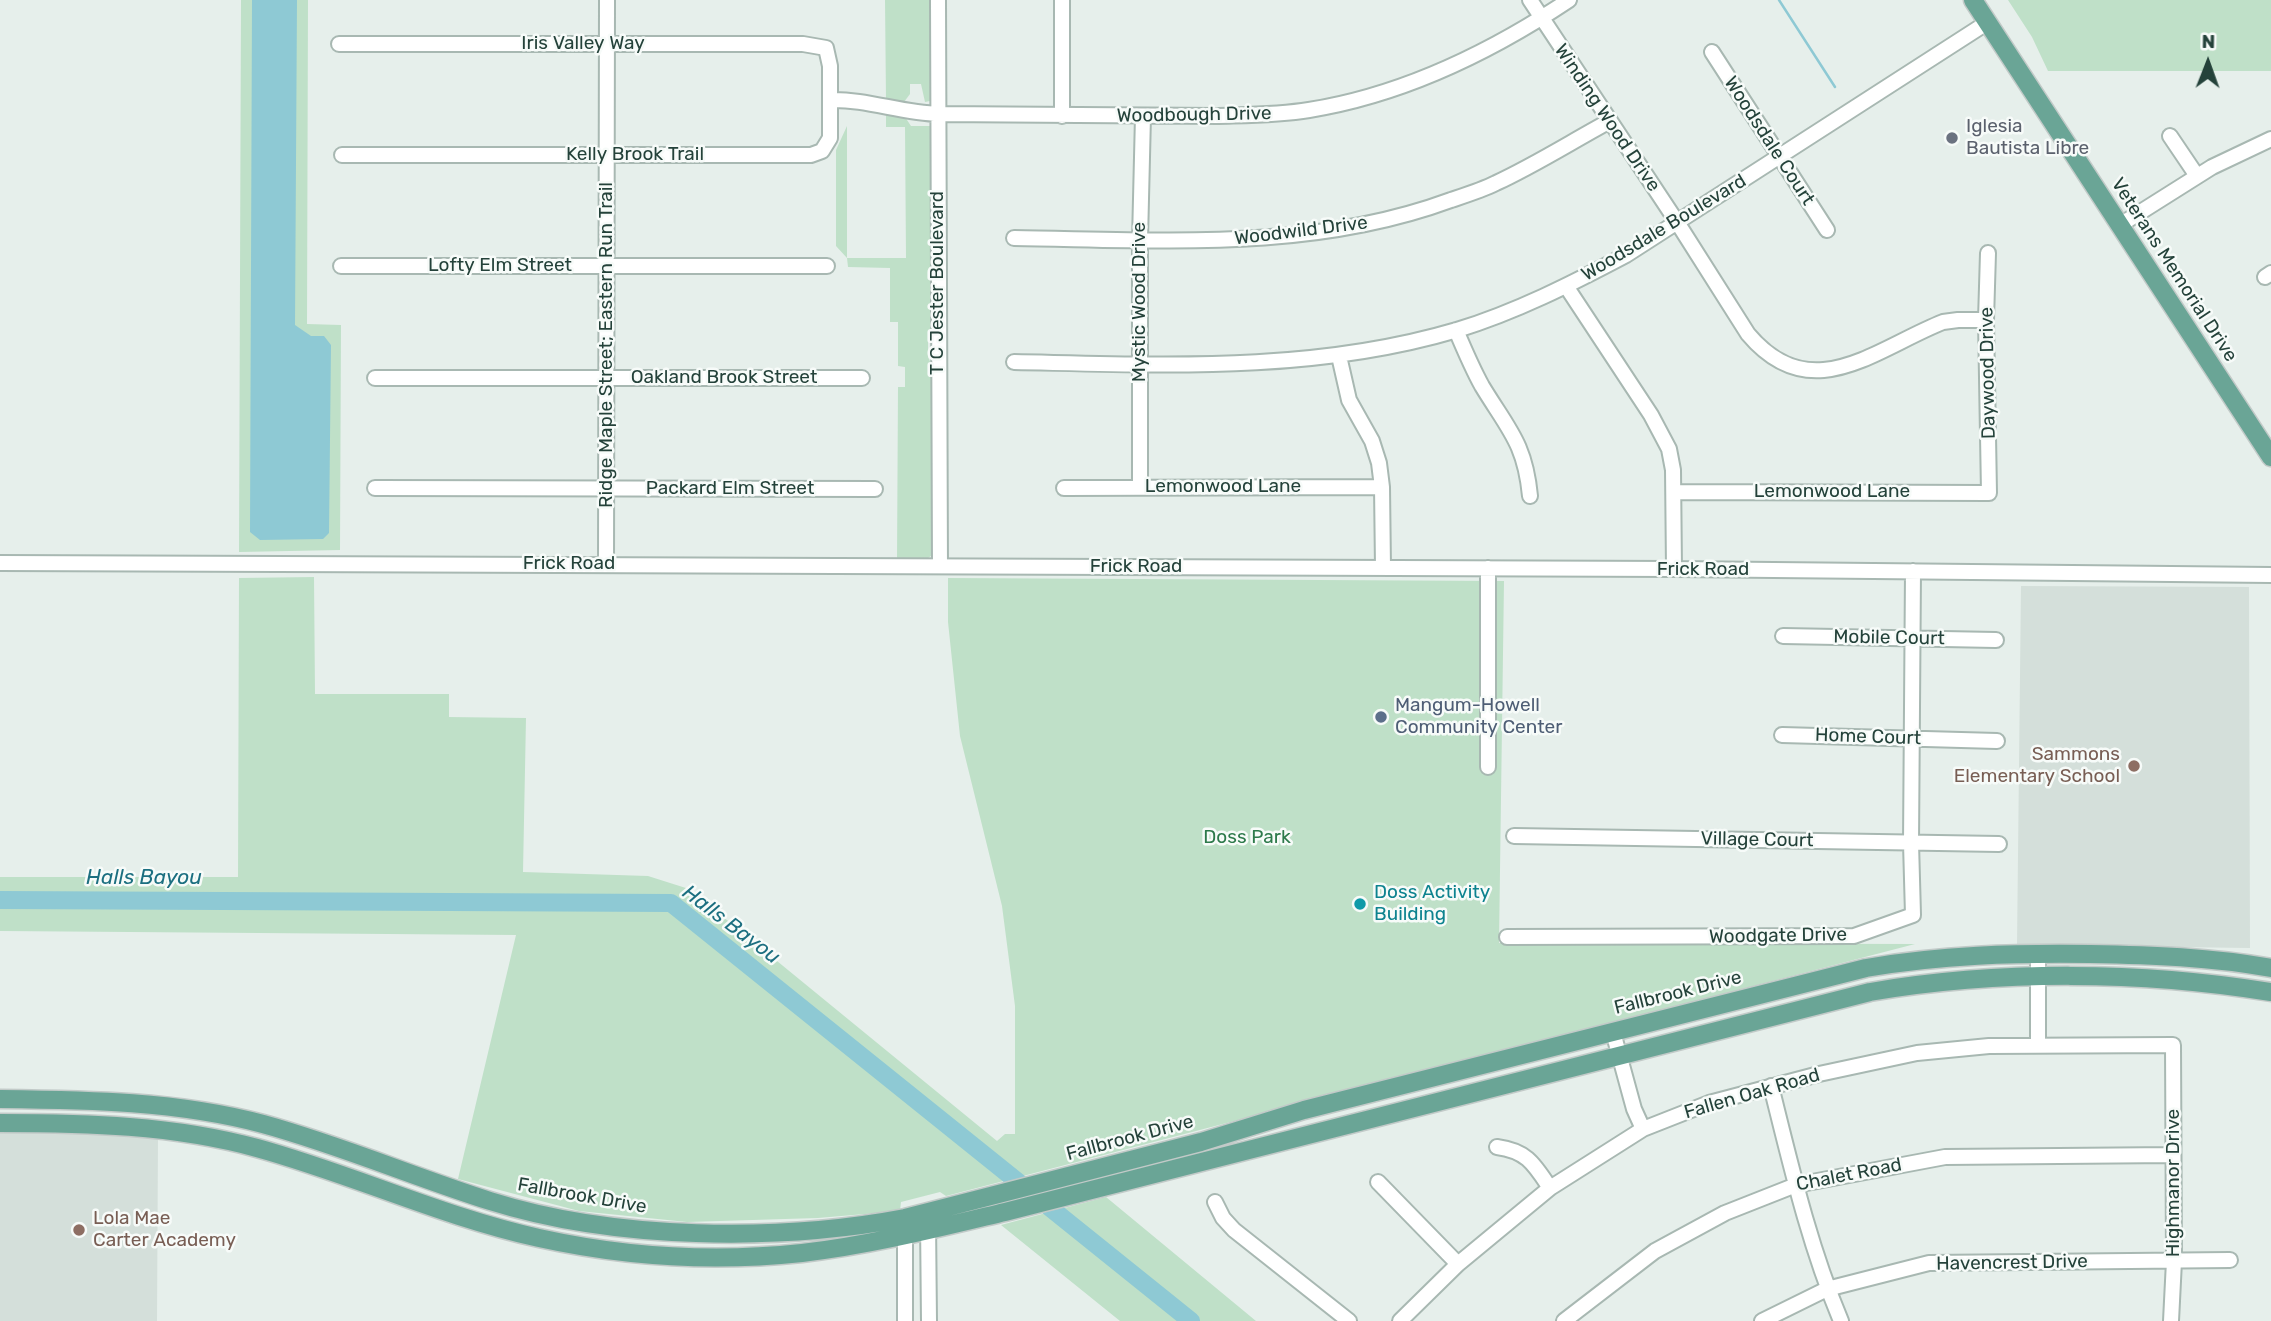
<!DOCTYPE html>
<style>
body{margin:0}
#map{position:relative;width:2271px;height:1321px;overflow:hidden;background:#e6efeb;font-family:Rubik,sans-serif}
canvas{display:block}
.north{position:absolute;left:2173px;top:28px;width:70px;height:70px;-webkit-text-stroke:5px #f7fbf9;paint-order:stroke;rotate:1deg;font-size:19px;font-weight:700;line-height:28px;text-align:center;color:#24423a}
.north::after{content:'';display:block;margin:auto;width:24px;height:32px;background:#24423a;clip-path:polygon(50% 0,100% 100%,50% 72%,0 100%)}
</style>
<div id="map">
<canvas width="2271" height="1321"></canvas>
<div class="north">N</div>
</div>
<script>
const ctx = document.querySelector('canvas').getContext('2d');
ctx.lineJoin = 'round';
function fillPath(path, color) {
  ctx.fillStyle = color;
  ctx.fill(path, 'evenodd');
}
function trace(path, color, width, dash) {
  ctx.strokeStyle = color;
  ctx.lineWidth = width;
  ctx.lineCap = dash ? 'butt' : 'round';
  ctx.setLineDash(dash || []);
  ctx.stroke(path);
}
function write(font, color, halo, rows, align = 'center') {
  ctx.font = font + ' Rubik,sans-serif';
  ctx.lineWidth = 5;
  ctx.setLineDash([]);
  ctx.textBaseline = 'middle';
  ctx.strokeStyle = halo;
  ctx.fillStyle = color;
  for (const [text, x, y, turn = 0] of rows) {
    ctx.save();
    ctx.translate(x, y);
    ctx.rotate((+turn || 0) * Math.PI / 180);
    ctx.textAlign = isNaN(turn) ? turn : align;
    if (halo) ctx.strokeText(text, 0, 0);
    ctx.fillText(text, 0, 0);
    ctx.restore();
  }
}
fillPath(new Path2D(`
 M2021,586L2249,587L2250,948L2017,945Z
 M0,1133H74L158,1138L157,1321H0Z`), '#d4dfda');
fillPath(new Path2D(`
 M241,0H308L307,324L341,325L340,550L239,552Z
 M885,0H933L934,87L930,101L925,102L921,84H910V94L904,102L886,100Z
 M2008,0H2271V71H2048L2032,37Z
 M886,112L905,117L911,126H930L934,138L935,319L931,337L928,338V357L935,373V551C928,564 911,561 897,561L898,387H905V367L898,366V322H890V268L848,267L847,258L836,246V150L847,126V258H906L905,127H886Z
 M314,577L315,694H449V717L526,718L523,872L648,876L689,889L997,1141L1005,1134H1015V1006L1002,906L960,736L948,622V578L1504,581L1499,943L1915,944L946,1196L940,1192L901,1202L900,1211L818,1218L687,1222L579,1211L458,1179L516,935L0,931V877H238L239,578Z
 M1106,1197L1256,1321H1120L1001,1225Z`), '#bfe0c8');
fillPath(new Path2D(`
 M252,0H297L295,325L311,336H324L331,345L329,533L323,539L260,540L250,532Z`), '#8ec9d4');
trace(new Path2D(`
 M1779,0L1835,87`), '#8ec9d4', 2.5);
trace(new Path2D(`
 M0,900L671,903L1191,1321`), '#8ec9d4', 18);
const minor = new Path2D(`
 M938,0L940,566
 M1530,0L1677,222L1748,334C1811,409 1875,349 1943,322L1958,320H1986
 M339,44H803L826,48L830,66V138L822,151L811,155H342
 M1712,52L1827,230
 M830,100C867,99 901,113 939,114L1218,116C1249,115 1279,115 1309,110C1403,95 1491,52 1569,0
 M1062,116V0
 M2170,136L2197,176
 M2120,225L2212,167L2271,139
 M1014,238C1161,240 1310,252 1451,200C1466,195 1482,190 1496,183C1535,165 1571,142 1608,122
 M341,266H827
 M2265,277L2271,273
 M1566,286L1651,415L1669,449L1673,470L1674,569
 M1456,330C1464,349 1472,368 1482,386C1508,429 1525,443 1530,496
 M1339,356L1349,400L1372,441L1379,463L1382,487L1383,568
 M1014,362C1162,365 1312,373 1457,330C1516,312 1571,284 1626,255L1988,22
 M375,378H862
 M375,488L875,489
 M1064,488L1382,487
 M1140,488V240L1143,116
 M1674,492L1989,493L1986,320L1988,253
 M0,563L1674,569L2271,575
 M606,565L607,0
 M1783,636L1996,640
 M1782,735L1997,741
 M1488,767V568
 M1514,836L1999,844
 M1507,937L1854,936L1913,915L1911,843L1913,571
 M2038,953V1045
 M1613,1032L1634,1109L1643,1129
 M1771,1086C1791,1166 1809,1245 1841,1321
 M1497,1147C1527,1151 1534,1164 1550,1188
 M1378,1182L1458,1264
 M1215,1202L1223,1218L1234,1230L1349,1321
 M928,1221L929,1321
 M905,1321V1226
 M1400,1321L1458,1264L1550,1188L1643,1129L1709,1103L1819,1074L1917,1053L1989,1046L2173,1045L2174,1261L2171,1321
 M1564,1321L1655,1251L1725,1213L1796,1185L1945,1157L2173,1155
 M1762,1321L1827,1289L1929,1263L2230,1260`);
const major = new Path2D(`
 M1973,0L2271,457
 M0,1099C88,1100 177,1101 263,1124C340,1145 414,1177 490,1201C614,1240 778,1242 905,1218L1201,1142L1304,1110L1866,968C1941,955 2014,953 2090,954C2151,955 2211,957 2271,968
 M0,1123C86,1123 173,1125 257,1148C352,1174 443,1217 539,1238C625,1257 716,1262 802,1253C871,1245 938,1228 1005,1212L1870,992C1999,970 2142,971 2271,992`);
trace(minor, '#a8b8b2', 18);
trace(major, '#c2cac8', 21);
trace(minor, '#fff', 14);
trace(major, '#6aa596', 18);
for (const [x, y, r, color] of [
 [1952,138,7,"#6b7280"],
 [1381,717,7,"#5c6f8a"],
 [2134,766,7,"#8d6e63"],
 [1360,904,7,"#0f9aa8"],
 [79,1230,7,"#8d6e63"]
]) {
  const dot = new Path2D();
  dot.arc(x, y, r, 0, 2 * Math.PI);
  ctx.fillStyle = color;
  ctx.fill(dot);
  trace(dot, '#f7fbf9', 2.5);
}
write('19px', '#24423a', '#f7fbf9', [
 ["Iris Valley Way",583,44],
 ["Woodbough Drive",1194,115,-1],
 ["Winding Wood Drive",1607,118,56],
 ["Woodsdale Court",1769,141,57],
 ["Kelly Brook Trail",635,155],
 ["Woodsdale Boulevard",1664,228,-31],
 ["Woodwild Drive",1301,231,-7],
 ["Lofty Elm Street",500,266],
 ["Veterans Memorial Drive",2174,270,57],
 ["T C Jester Boulevard",938,283,-90],
 ["Mystic Wood Drive",1140,302,-90],
 ["Ridge Maple Street; Eastern Run Trail",607,345,-90],
 ["Daywood Drive",1988,373,-91],
 ["Oakland Brook Street",724,378],
 ["Lemonwood Lane",1223,487],
 ["Packard Elm Street",730,489],
 ["Lemonwood Lane",1832,492],
 ["Frick Road",569,564],
 ["Frick Road",1136,567],
 ["Frick Road",1703,570],
 ["Mobile Court",1889,638,1],
 ["Home Court",1868,737,2],
 ["Village Court",1757,840,1],
 ["Woodgate Drive",1778,936,-1],
 ["Fallbrook Drive",1678,993,-14],
 ["Fallen Oak Road",1752,1094,-16],
 ["Fallbrook Drive",1130,1138,-15],
 ["Chalet Road",1849,1175,-11],
 ["Highmanor Drive",2174,1183,-90],
 ["Fallbrook Drive",582,1196,10],
 ["Havencrest Drive",2012,1263,-1]
]);
write('19px', '#5b616d', '#f7fbf9', [
 ["Iglesia",1966,127],
 ["Bautista Libre",1966,149]
], 'left');
write('19px', '#4e5e75', '#f7fbf9', [
 ["Mangum-Howell",1395,706],
 ["Community Center",1395,728]
], 'left');
write('19px', '#785e54', '#f7fbf9', [
 ["Sammons",2120,755],
 ["Elementary School",2120,777],
 ["Lola Mae",93,1219,"left"],
 ["Carter Academy",93,1241,"left"]
], 'right');
write('19px', '#2d7a4b', '#f7fbf9', [
 ["Doss Park",1247,838]
]);
write('19px', '#0d838f', '#f7fbf9', [
 ["Doss Activity",1374,893],
 ["Building",1374,915]
], 'left');
write('italic 21px', '#1c6f80', '#f7fbf9', [
 ["Halls Bayou",144,878],
 ["Halls Bayou",731,925,37]
]);
</script>
